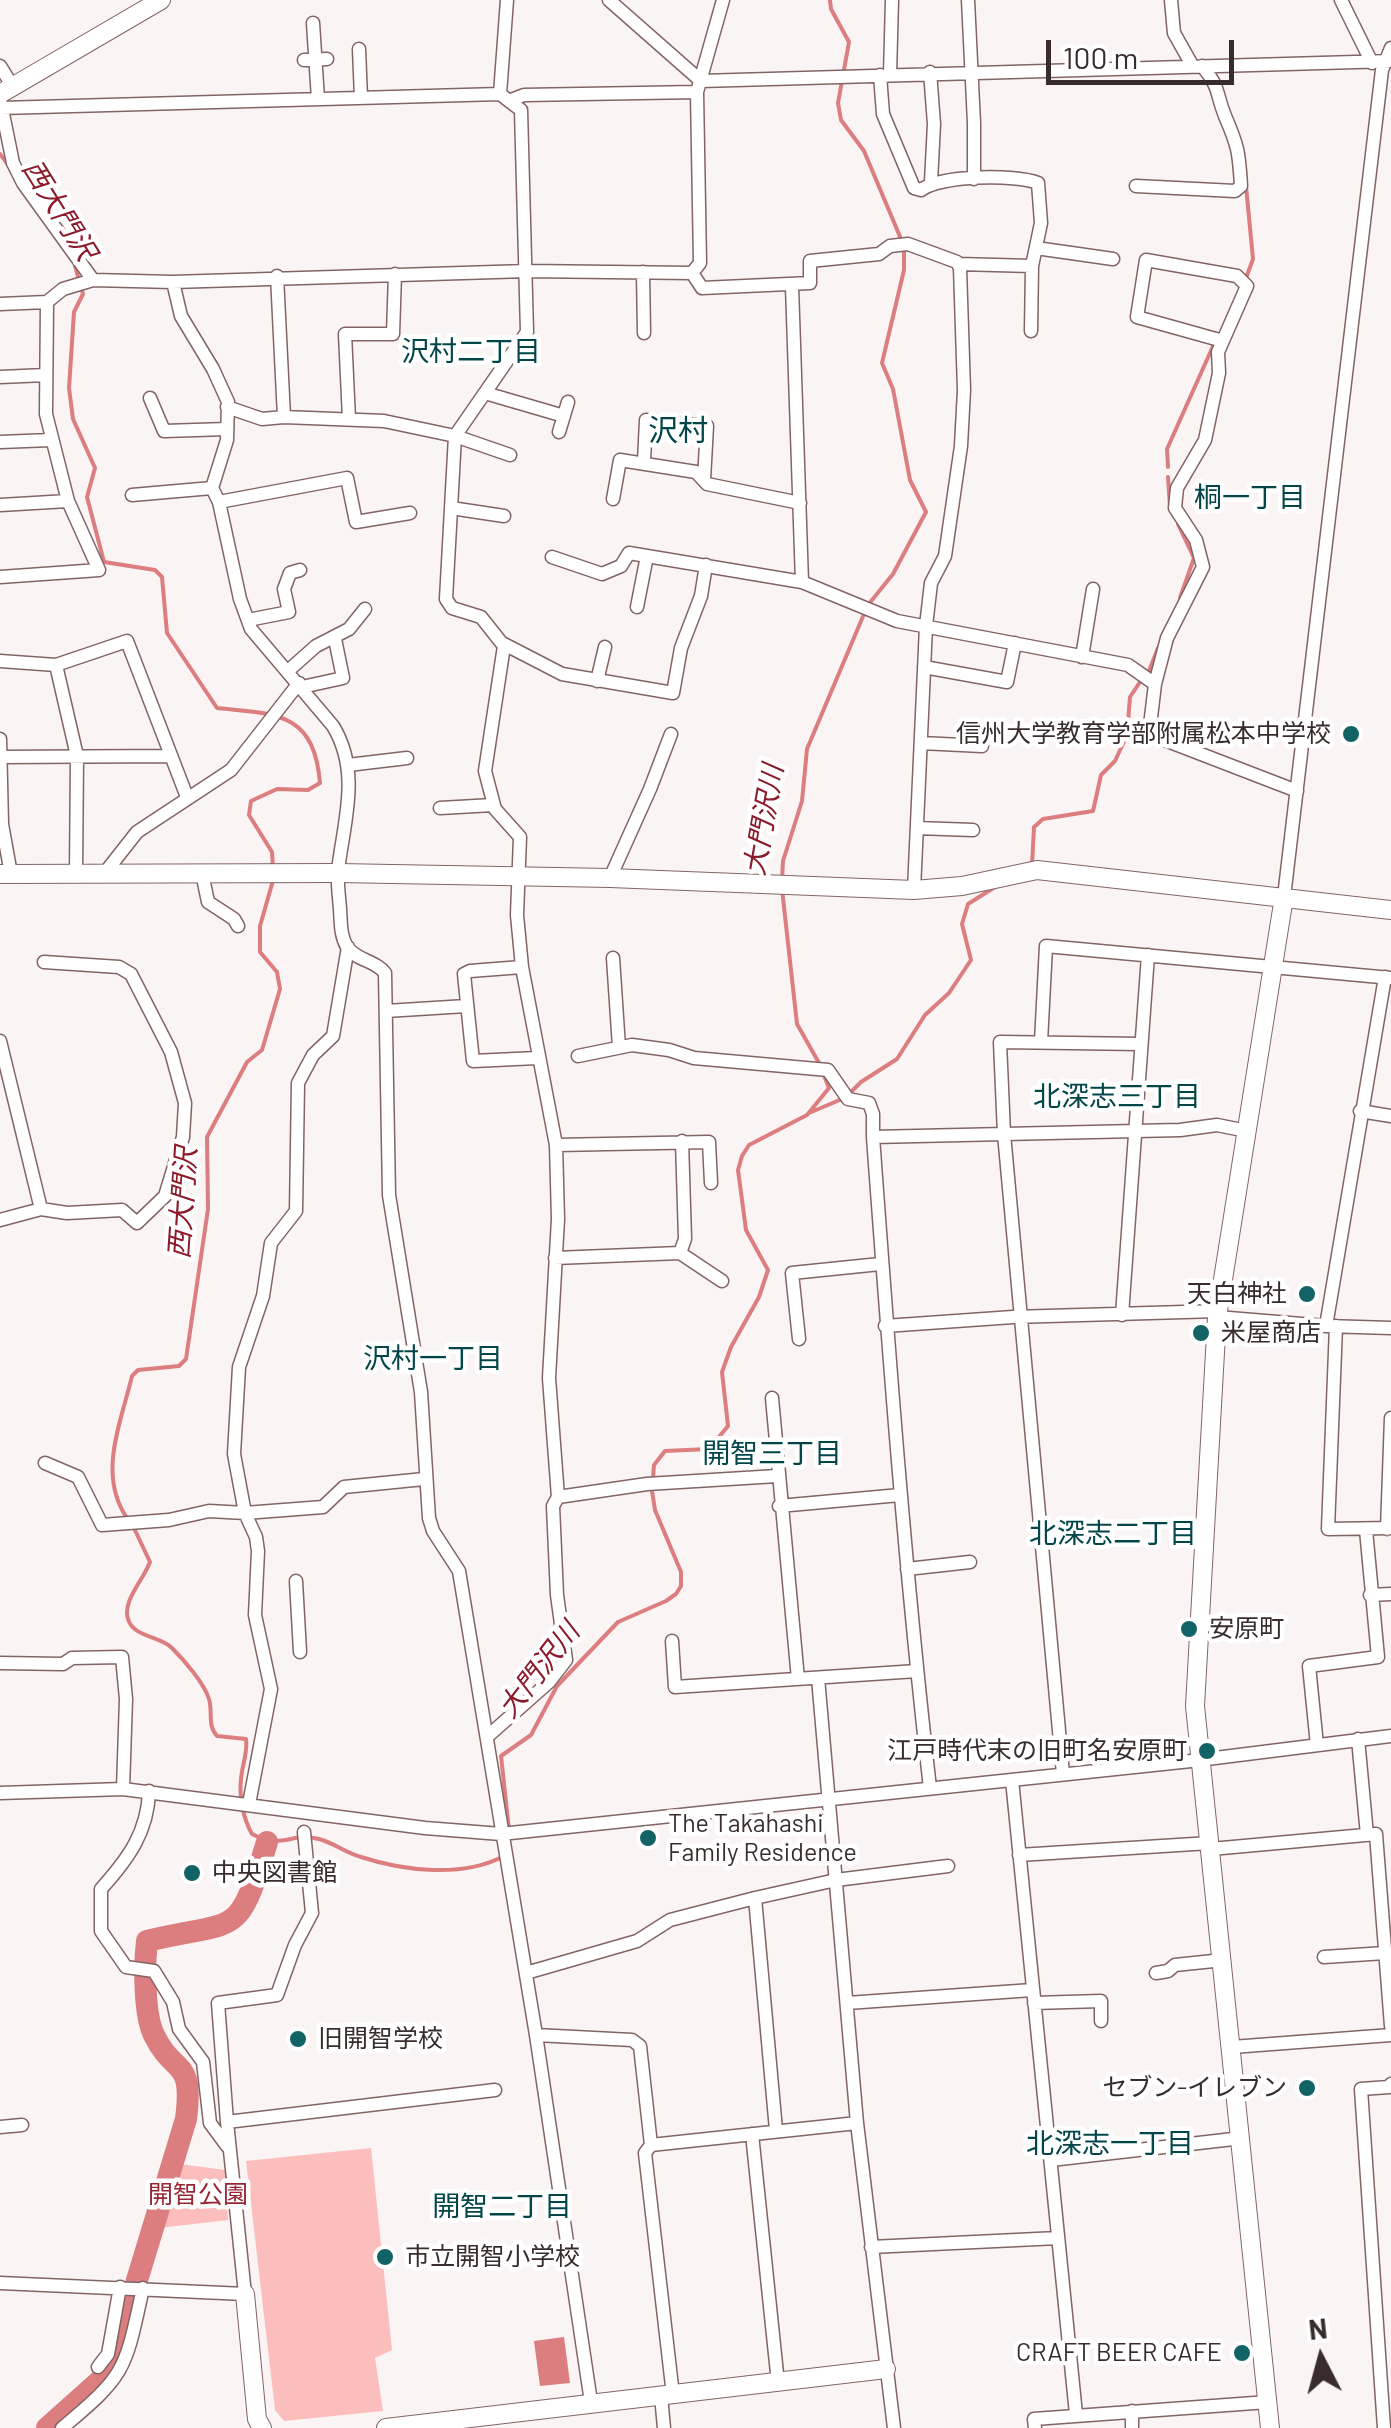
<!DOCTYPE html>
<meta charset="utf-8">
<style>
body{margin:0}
#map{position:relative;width:1391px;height:2428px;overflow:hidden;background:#fbf4f4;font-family:Barlow,sans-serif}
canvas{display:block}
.north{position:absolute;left:1271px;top:2308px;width:100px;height:100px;-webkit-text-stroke:8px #fff;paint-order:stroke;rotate:354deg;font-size:28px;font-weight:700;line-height:40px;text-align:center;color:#392c2c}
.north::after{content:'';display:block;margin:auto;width:35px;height:45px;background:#392c2c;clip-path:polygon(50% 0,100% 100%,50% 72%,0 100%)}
.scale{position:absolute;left:1046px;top:40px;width:188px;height:45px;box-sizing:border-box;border:5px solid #392c2c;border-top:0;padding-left:12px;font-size:30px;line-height:35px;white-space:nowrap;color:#392c2c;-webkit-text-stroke:8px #fff;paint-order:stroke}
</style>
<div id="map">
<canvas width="1391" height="2428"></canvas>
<div class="north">N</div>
<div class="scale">100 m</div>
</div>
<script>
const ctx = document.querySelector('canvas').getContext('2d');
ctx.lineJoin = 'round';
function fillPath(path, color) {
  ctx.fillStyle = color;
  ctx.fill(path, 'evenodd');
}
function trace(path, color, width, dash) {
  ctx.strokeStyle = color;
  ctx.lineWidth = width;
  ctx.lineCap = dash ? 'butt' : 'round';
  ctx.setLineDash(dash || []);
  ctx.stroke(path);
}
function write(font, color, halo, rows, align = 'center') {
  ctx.font = font + ' Barlow,"Noto Sans JP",sans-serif';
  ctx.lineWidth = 9;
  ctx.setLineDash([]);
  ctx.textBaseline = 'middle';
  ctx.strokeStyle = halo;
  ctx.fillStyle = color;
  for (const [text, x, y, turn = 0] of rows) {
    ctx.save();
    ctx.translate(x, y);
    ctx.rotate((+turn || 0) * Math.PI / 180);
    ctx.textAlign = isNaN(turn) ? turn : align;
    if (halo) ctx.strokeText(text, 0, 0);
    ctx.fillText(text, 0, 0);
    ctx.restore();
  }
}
fillPath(new Path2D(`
 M371,2148L392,2350L375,2358L383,2411L284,2421L275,2410L246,2161Z
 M180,2164L225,2170L228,2220L159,2228Z`), '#fcbebd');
fillPath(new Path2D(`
 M564,2337L570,2383L540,2386L534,2341Z`), '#dc7d7f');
trace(new Path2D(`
 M830,0L831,9L849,42L838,103L841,120L864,151L901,239
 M0,154L9,166
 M75,266L83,294L74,312L69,388L73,419L95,468L87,497L104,562L155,570L162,577L167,633L217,708C277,714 314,712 320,783L308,790L277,789L251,801L249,815L272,852L273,868
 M1246,278L1253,259L1246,186
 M1168,467L1167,449L1214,344
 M1168,477L1170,507
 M1178,524L1194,558L1180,598
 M868,605L893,574L926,512L910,480L893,389L882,363L904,270V248
 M1149,671L1158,648
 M1032,865L1034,827L1043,819L1093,811L1101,775L1115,761L1127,735L1130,697L1142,679
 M782,880L783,861L802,801L807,749L864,614
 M849,1094L861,1082L897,1059L925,1015L949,993L971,960L962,924L968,904L995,887
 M809,1113L842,1099
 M127,1518C97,1474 121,1423 132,1376L138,1370L179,1366L186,1359L208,1209L207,1137L247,1062L262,1050L280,989L277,972L260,952V926L274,877
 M133,1526L150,1562C144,1579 122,1601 128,1619C133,1637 160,1636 172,1648C184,1660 204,1683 209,1699C213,1712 207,1725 217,1736L246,1739C248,1753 242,1765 241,1779C239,1797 243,1818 252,1834C282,1850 290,1832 319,1839C334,1843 346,1853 361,1857C404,1871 463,1878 504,1856
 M509,1830L501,1756L531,1735L557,1686L618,1622L666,1601L676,1594L681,1586V1572L655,1510L652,1491L654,1465L665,1451L709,1449L728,1426L722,1372L731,1347L759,1297L768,1270L746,1230L738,1170L742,1156L749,1145L807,1115L829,1088L819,1063L797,1024L782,889`), '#dc7d7f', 4);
trace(new Path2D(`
 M47,2428L103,2378L116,2359L131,2300L186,2119C194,2056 174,2077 154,2035C144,2015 144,1965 147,1941C239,1919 237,1941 267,1842`), '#dc7d7f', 22);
const street = new Path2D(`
 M609,0L701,81L1390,61
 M968,0L974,123V179
 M1171,0L1174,33L1192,65
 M1341,0L1372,63
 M313,23L318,99
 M359,49L361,98
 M304,60L327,59
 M0,66L13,87
 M930,72L934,124L931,182
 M890,74L892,0
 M880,75L883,114L914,188L921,190C940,175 1016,174 1038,183L1041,223L1032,266L1031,331
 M500,94L507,0
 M511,100L524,95L697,92
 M1,104L13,163L23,183L93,280
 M1,108L500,94L521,110L527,332L455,436L446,599L452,608L481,617L504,646L485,771L495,809L520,837L517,915L522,967L556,1145L558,1219L549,1378L558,1497L553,1506L557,1595L566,1660L549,1682L488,1736
 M1136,186L1235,191L1241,186C1239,152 1238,146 1225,116C1215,91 1221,89 1202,66
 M1036,248L1113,259
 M958,264L1032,266
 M643,272L644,333
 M692,273L702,288L810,283V261L879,254L890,246L908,244L957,262L960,268L964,390L961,446L945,556L931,583L926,626L914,890
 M692,273L700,263L697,92L723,0
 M277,276L284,417
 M173,282L181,316L213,369L228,402L227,440L212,488L219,502L240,599L251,629L333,726C361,772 344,821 338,870C337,883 339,896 340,909C341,922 340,935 347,947C357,961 375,960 385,973L389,1195L421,1392L429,1518L433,1531L459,1571L536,2035L591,2402
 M792,286L802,582
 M0,304L47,302L63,289L93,280L173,282L527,271L692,273
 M1223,341L1137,317L1146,260L1237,276L1247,286L1218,352L1219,373L1205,440L1177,488L1175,508L1196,540L1203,567L1167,638L1155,684L1149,734L1297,791
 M0,377L46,375
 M485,393L564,416
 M150,398L164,431L227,429
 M227,407L262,419L284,417L384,421L455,436L510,455
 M349,419L345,334H393L395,274
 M559,432L568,402
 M0,442L51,440
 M644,461L646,420L707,426L704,480
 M132,495L212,488
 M613,499L620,460L696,472L707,484L800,503
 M219,502L347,478L356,522L410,513
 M0,505L68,501
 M451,508L504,516
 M552,557L602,574L621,566L629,553L802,582L897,621L1128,665L1155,684
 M0,577L99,570L68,501L46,414L47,302
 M637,607L647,556
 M248,620L289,612L284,589L290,573L300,570
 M502,643L562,674L673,693L681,648L701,596L706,565
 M1082,657L1093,589
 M0,661L56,665L127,641L187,797
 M56,665L77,756L76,874
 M924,667L1007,682L1015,643
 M289,670L316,646L349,629L365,609
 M597,681L605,647
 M302,687L343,678L335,639
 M0,739L2,824L11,874
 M921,743L982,746
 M0,757L171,756
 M348,765L407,758
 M440,808L493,805
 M917,828L973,830
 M202,873L208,902L234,919L238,926
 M104,874L137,832L231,770L299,683
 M610,878L650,789L671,734
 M1284,897L1382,70L1391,48
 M613,958L619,1047
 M522,967L470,971L464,974L473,1061L537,1058
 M386,1011L466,1006
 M0,1041L41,1209
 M1041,1042L1046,946L1391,978
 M578,1056L632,1045L669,1050L694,1058L828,1070L848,1099L869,1103L873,1114V1137
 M1360,1111L1391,1116
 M556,1145L709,1142L711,1183
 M0,1220L41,1209L67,1213L122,1210L137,1223L165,1196L183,1137L185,1103L171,1052L131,974L119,967L44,962
 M680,1253L722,1281
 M555,1258L680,1253L685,1239L682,1141
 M1122,1315L1148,955
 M1217,1317L1326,1326L1391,1328
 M885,1326L1013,1317L1218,1311
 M1326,1326L1385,977
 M1336,1326L1328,1529L1391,1528
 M799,1339L792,1273L880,1264
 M772,1398L798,1679
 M45,1463L78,1477L102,1525L169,1520L209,1511L245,1513L323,1507L344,1487L424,1479
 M558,1497L647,1484L777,1476
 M779,1506L900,1495
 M1387,1529L1391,1418
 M907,1569L970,1562
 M296,1581L300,1652
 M1370,1595L1391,1594
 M672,1641L675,1687L917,1671
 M0,1663L63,1664L72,1658L122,1657L126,1699L123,1789
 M818,1678L857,2123L894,2428
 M1358,1739L1367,1835
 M1317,1745L1309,1666L1378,1657L1366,1530
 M1063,1774L1004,1134L1000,1042L1141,1044
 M1012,1780L1076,2414
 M930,1788C905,1571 889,1354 873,1137L1180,1130L1217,1125L1247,1131
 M149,1791C148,1832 128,1859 101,1889V1931L126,1967L154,1971L173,2002L179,2029L203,2062L210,2123L227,2146
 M0,1793L123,1789L425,1828L501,1834L1191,1761L1391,1736
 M249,1804L271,1689L255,1615L258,1551L256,1537L245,1513L234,1454L239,1367L263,1296L271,1243L296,1211L298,1083L313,1055L333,1036L348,947
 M1211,1849L1376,1834L1391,2026
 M1019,1855L1210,1843
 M755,1898L776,2130
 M1324,1957L1385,1953
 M526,1973L637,1941L670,1920L755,1898L836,1880L948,1866
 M1156,1973L1168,1971L1175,1965L1223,1960
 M847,2003L1032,1990
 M1034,2003L1101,2001V2021
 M536,2035L632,2040L640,2046L651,2145L645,2153L673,2395
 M1232,2047L1391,2035
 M227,2122L218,2003L277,1995L295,1945L312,1913L304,1832
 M0,2127L22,2125
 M752,2134L778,2383
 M651,2145L857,2123
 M1051,2160L1242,2138
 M871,2247L1058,2238
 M0,2283L245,2294L227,2122L495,2090
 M98,2367L108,2354L120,2287
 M661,2396L664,2428
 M1132,2411V2428
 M62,2428C127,2374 125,2370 143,2288
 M1035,2428L1034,2419L1268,2402
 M1384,2428L1361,2089L1389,2087L1391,2084`);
const secondary = new Path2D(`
 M0,94L161,0
 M0,874L338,873L610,878L914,890L962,886L1037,870L1391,910
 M245,2294L257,2419L262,2428
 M386,2428L886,2369
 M1270,2428L1195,1706L1217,1317L1284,897`);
trace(street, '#836464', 15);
trace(secondary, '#836464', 20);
trace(street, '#fff', 12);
trace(secondary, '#fff', 18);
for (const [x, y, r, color] of [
 [1351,734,10,"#126366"],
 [1307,1294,10,"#126366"],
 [1201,1333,10,"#126366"],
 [1189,1629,10,"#126366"],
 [1207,1751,10,"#126366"],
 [648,1838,10,"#126366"],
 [192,1873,10,"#126366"],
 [298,2039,10,"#126366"],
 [1307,2088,10,"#126366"],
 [385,2257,10,"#126366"],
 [1242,2353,10,"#126366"]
]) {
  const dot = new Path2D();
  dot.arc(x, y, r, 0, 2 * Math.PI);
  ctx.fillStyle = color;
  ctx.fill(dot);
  trace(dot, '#fff', 4);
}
write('25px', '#392c2c', '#fff', [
 ["信州大学教育学部附属松本中学校",1331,734,"right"],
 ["天白神社",1287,1294,"right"],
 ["米屋商店",1221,1333],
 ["安原町",1209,1629],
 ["江戸時代末の旧町名安原町",1187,1751,"right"],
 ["The Takahashi",668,1824],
 ["Family Residence",668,1853],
 ["中央図書館",212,1873],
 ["旧開智学校",318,2039],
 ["セブン-イレブン",1287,2088,"right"],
 ["市立開智小学校",405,2257],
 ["CRAFT BEER CAFE",1222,2353,"right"]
], 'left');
write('25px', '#962633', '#fff', [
 ["開智公園",198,2195]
]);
write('italic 28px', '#8c1a2a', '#fff', [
 ["西大門沢",59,210,58],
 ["大門沢川",764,820,-80],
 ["西大門沢",183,1203,-86],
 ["大門沢川",539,1670,-52]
]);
write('28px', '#034649', '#fff', [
 ["沢村二丁目",471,352],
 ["桐一丁目",1250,498],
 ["北深志三丁目",1117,1097],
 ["沢村一丁目",433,1359],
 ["開智三丁目",772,1454],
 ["北深志二丁目",1113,1534],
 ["北深志一丁目",1110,2144],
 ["開智二丁目",502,2207]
]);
write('30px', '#034649', '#fff', [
 ["沢村",678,431]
]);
</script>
